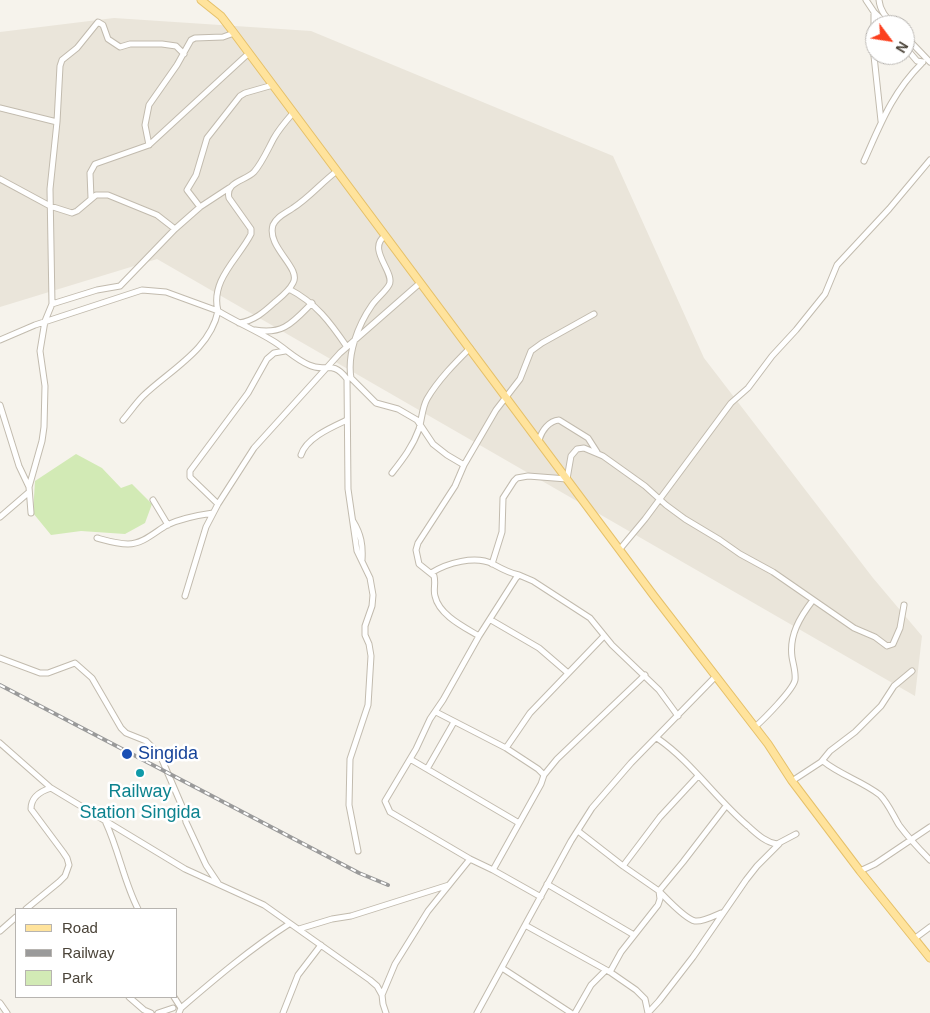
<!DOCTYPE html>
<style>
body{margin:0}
#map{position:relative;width:930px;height:1013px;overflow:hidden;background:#f6f3ec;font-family:Arial,sans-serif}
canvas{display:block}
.legend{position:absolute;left:15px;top:908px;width:162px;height:90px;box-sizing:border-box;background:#fff;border:1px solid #b7b4b0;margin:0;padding:6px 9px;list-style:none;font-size:15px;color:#4b4439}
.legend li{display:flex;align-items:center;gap:10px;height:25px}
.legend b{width:25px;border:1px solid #b7b4b0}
.north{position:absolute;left:865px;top:15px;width:50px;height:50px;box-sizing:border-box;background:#fff;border:1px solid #b7b4b0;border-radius:50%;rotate:121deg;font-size:14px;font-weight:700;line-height:20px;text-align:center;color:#4b4439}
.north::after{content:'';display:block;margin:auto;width:18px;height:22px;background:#fc3f1d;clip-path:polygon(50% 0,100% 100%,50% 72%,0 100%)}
</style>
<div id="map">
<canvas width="930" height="1013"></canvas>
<ul class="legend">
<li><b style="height:6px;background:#ffe39c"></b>Road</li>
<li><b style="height:6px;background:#9a9a9a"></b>Railway</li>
<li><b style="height:14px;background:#d2eab5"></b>Park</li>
</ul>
<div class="north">N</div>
</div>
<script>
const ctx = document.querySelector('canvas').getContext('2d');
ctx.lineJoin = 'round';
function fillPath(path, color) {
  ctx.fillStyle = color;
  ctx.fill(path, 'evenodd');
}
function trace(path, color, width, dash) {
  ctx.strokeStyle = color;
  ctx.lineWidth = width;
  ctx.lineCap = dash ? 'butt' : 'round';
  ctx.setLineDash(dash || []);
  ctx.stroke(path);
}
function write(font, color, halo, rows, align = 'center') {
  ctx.font = font + ' Arial,sans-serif';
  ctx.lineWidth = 5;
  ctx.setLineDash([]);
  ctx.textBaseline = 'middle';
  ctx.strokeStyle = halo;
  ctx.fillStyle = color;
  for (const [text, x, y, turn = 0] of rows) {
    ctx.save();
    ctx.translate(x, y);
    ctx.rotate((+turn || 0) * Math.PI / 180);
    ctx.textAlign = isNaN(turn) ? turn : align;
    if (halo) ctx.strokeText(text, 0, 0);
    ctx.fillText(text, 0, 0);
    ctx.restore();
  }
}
fillPath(new Path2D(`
 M114,18L311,31L613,156L704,358L873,578L922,636L915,696L157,259L0,307V32Z`), '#eae5da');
fillPath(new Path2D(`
 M76,454L102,468L121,488L132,484L152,504L145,523L125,534L81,531L51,535L33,513L35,481Z`), '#d2eab5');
const minor = new Path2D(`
 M866,0L874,12L887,25
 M879,0C880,11 886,17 894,25
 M874,12V56L881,121
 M905,36L930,62
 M905,47L917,61L923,62
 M0,108L57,122
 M293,113C286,121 279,129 274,138C268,149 262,163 254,172C245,181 225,182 229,198L251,229V234C239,258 210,280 218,311C236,322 255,330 273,341C286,349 295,359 309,365C325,373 332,359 347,379L348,489L357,551L370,578L373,595L372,606L365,626V635L369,644L371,656L368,705L350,759L349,805L358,851
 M149,145L145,125L149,105L177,65L191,40L195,38L223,37L234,33
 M864,161C881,123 892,93 922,63
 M0,179L50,206L72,213L77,211L96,195H108L157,215L175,229
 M91,198L90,173L95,164L149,145L249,53
 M200,207L187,190L196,175L207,138L240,96L245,93L273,85
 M385,236C366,249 396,273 389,285C385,292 377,298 372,305C358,325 347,354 351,378L376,403L398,409L417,420L433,444L447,455L464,465
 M289,289C316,303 330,322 347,347
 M52,304L50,189L57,122L60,66L62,60L77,48L98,22L103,25L108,39L120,47L130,44H162L176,46L184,54
 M239,323C254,321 264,312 275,302C281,297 289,291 293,283C302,268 266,247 273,225C277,216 286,213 293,208C309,198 322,182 337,171
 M255,330C284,335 293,322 312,303
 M0,340L35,325L142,290L166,292L218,311C210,350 170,370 143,396C136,403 130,412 123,420
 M0,405L19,466L29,487
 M539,440C542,430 549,421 559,420L588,438L597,452
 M301,455C306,438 332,427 347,420
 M392,473C403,459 413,446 419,429C422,419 422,408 427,399C438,380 455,363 470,348
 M153,500L168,525
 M218,504L190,477V471L248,393L267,359L274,353L285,351
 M31,513L29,487L42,441L44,427L45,386L40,351L45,321L52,304L97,290L120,286L175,229L200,207L229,188
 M0,517L28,493
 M353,521C361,534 363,545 362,560
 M97,538C108,541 118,544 128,544C143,544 155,532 167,525C180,519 199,515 213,513
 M620,549L645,519L731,403L748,388L772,356L796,330L825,294L837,265L889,209L930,160
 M492,564L502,532L503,498L514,481L517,478L528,476L567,479L571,456L577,449L584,448L603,456L645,486L666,505L685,519L720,540L740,554L773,572L854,628L875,637L887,646L893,644L900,628L904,605
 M431,573C447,563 475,555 493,564C502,569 509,573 519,575
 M185,596L206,527L218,504L254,448L340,353L420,283
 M491,620L539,648L568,673
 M479,636C464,627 439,615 435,596C433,590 436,583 434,576L419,564L416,550L418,543L455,486L464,465L496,410L520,379L531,351L542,343L594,314
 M0,658L40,673H48L75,663L92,678L121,728L126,733L146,741L160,755L184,811L186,822L206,865L218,883
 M436,712L506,748L538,769L544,775L541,784L493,870
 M755,727C764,719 793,690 795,680C796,672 793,664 792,657C789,635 800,617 813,600
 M657,738C692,762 716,799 748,826C757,834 765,842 777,844L796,834
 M0,743L51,788L185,869L264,905L370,980L377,986L382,995
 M506,748L530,713L604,636
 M410,759L519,823
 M823,761C840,775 862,781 880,795C888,803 893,815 899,825C908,837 919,849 930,860
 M427,769L454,722
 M544,775L557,759L645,675
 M792,781L821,762L830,751L855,732L881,706L894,686L912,671
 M106,823C119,851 124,882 138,909
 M578,831L623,866L659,891L660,899L658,905L621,952L610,972
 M623,866L660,817L698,776
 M860,871L875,864L930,827
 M547,884L634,935
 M541,897L493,870L470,859L390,812L385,801L416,749L430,719L443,700L479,636L516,578L519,575L533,581L590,618L612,645L659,690L678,716
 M26,909L59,882L65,876L69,865L67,858L63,852L31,809C31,797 41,791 51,788
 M721,913C714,916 703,922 695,921C685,919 666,898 659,891L683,862L726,806
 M525,925L610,972L636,990L645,999L648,1013
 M299,929L332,919L351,916L449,885
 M0,931L16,917
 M914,939L930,927
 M502,968L571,1013
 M129,997L144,1010L151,1013
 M174,997L181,1008
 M0,1003L7,1013
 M158,1013L173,1008
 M179,1013L181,1008C216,978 250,949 289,924
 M283,1013L298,975L321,945
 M386,1013L383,1004L382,995L395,964L428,911L470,859
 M477,1013L571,841L592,808L631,763L716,676
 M575,1013L591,985L606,970
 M648,1013L659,1001L693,957L746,880L757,866L779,844`);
const major = new Path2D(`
 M201,0L221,16L234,33L654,596L768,744L792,781L860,871L930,958`);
trace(minor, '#c2bbae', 7);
trace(major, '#e6c16a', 9);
trace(minor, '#fff', 5);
trace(major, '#ffe39c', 7);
const rail = new Path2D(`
 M0,685L359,873L388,885`);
trace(rail, '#9a9a9a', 4);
trace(rail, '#fff', 2, [5.5]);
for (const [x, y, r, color] of [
 [127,754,6,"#1a4fb4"],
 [140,773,5,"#0f9aa8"]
]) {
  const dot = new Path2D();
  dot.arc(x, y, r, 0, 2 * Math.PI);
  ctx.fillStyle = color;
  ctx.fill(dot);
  trace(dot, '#fff', 2);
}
write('18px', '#164399', '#fff', [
 ["Singida",138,754]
], 'left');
write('18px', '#0d838f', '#fff', [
 ["Railway",140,792],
 ["Station Singida",140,813]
]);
</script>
